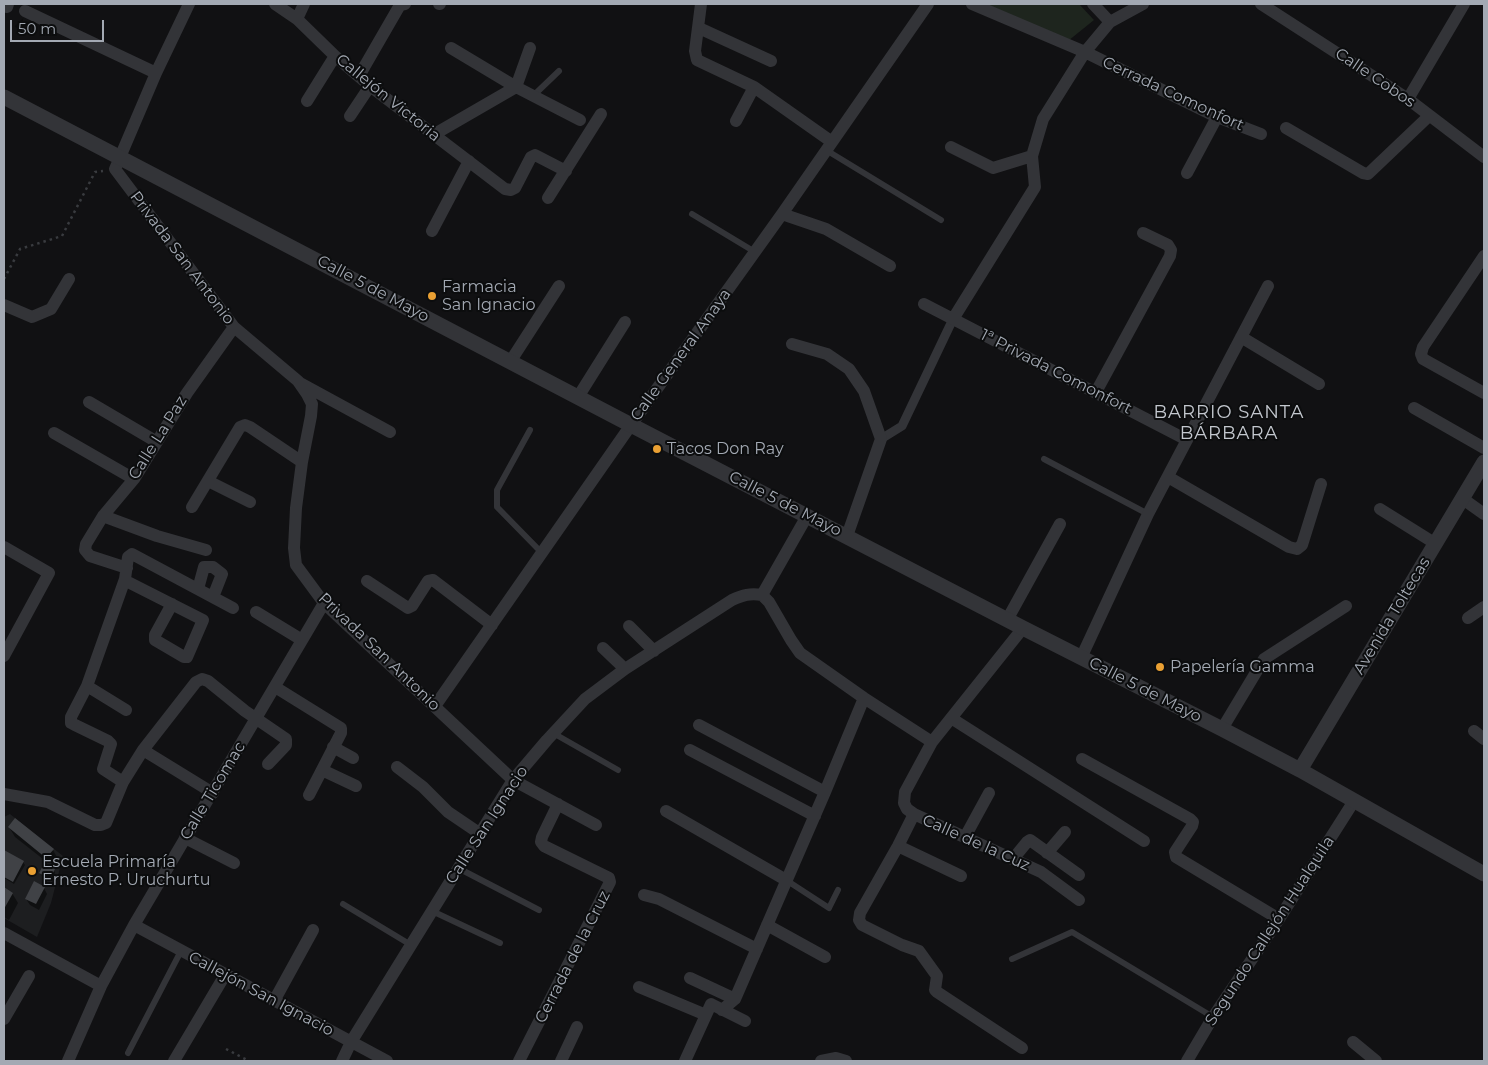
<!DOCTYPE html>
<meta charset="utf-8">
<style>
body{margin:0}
#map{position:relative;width:1488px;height:1065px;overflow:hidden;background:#111113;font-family:Montserrat,sans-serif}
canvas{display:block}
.frame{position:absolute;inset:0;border:5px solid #a3a9b3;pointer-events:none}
.scale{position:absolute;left:10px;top:20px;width:94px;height:22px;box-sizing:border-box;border:2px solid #a3a9b3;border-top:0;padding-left:6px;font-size:15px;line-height:18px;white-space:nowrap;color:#a3a9b3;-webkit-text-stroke:4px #0c0d0e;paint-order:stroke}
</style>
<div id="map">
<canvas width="1488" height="1065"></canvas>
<div class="frame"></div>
<div class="scale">50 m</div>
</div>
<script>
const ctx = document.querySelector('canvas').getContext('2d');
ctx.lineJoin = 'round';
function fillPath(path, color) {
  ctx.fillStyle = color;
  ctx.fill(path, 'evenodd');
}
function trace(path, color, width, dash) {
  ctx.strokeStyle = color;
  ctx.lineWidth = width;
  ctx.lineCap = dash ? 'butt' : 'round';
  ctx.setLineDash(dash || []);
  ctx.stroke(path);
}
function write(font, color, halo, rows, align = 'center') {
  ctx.font = font + ' Montserrat,sans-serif';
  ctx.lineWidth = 4;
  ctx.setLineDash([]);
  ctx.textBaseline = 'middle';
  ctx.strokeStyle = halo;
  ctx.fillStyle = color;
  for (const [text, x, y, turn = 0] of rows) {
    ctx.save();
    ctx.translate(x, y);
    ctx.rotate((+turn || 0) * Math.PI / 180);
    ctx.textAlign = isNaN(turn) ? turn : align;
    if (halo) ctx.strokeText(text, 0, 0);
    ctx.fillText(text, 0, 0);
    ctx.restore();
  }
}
fillPath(new Path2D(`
 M10,814L63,856L51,903L37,937L4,918V817Z`), '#1d1e20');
fillPath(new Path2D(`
 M986,4H1079L1094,20L1068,41Z`), '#1e251e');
fillPath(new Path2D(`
 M9,827L53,850L58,859L53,866L44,852L42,853L48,863L15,837Z
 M4,851L23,862L25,865L14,884L4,878Z
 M54,870L55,873L51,880L42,876L40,873Z
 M44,888L47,894L39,910L30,905L26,899Z
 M4,889L12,893L18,903L9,920L4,917Z`), '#0007');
fillPath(new Path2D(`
 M15,818L54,849L46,858L8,827Z
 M4,850L24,861L13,882L4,877Z
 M44,864L55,869L50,879L39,873Z
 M34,881L45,887L36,904L25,899Z
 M4,887L13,893L4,909Z`), '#404246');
trace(new Path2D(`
 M4,279L20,249L62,236L95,172L103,171
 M226,1049L249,1061`), '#393b3f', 2.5, [2.5, 4]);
trace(new Path2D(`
 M533,96L559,71
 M826,150L941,220
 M692,214L755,252
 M530,430L497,490V507L542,553
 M1044,459L1148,514
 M553,733L618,770
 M458,868L539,910
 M786,880L829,908L838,890
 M343,904L411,945
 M432,911L500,943
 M1012,959L1072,932L1213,1017
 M128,1053L181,951`), '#333438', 6);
trace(new Path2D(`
 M881,439L902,426L953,319`), '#333438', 9);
trace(new Path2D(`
 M189,4L156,73L115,169L234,327L298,381L307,394L312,404L311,416L302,462L296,508L294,548L296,565L324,603L513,780L596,825
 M275,4L297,19L335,56L370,86L505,189L511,190L515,188L531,157L535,155L566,171
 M439,4H440
 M701,4L695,51L697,60L754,87L832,142
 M972,4L1085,52L1217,117L1261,134
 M1093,4L1110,22
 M1261,4L1408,99L1484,157
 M7,7L8,4
 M25,11L156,73
 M297,19L304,4
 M699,28L771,61
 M451,48L516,87L580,120
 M359,76L400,5L405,4
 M1408,99L1464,4
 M307,101L335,56
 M350,116L370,86
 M736,121L754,87
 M1286,128L1363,173L1368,174L1429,116
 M433,135L516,87L530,48
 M951,147L993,168L1032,156
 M1187,173L1217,117
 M548,198L601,114
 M782,214L826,229L890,266
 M432,231L469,161
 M1484,256L1423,347L1421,354L1423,359L1484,393
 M924,304L1187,440
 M4,305L32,317L51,309L69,279
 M953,319L1035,187L1032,156L1043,119L1085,52L1110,22L1143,4
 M1241,337L1319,384
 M792,344L827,354L849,369L864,391L881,439L847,536
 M510,362L559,286
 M300,383L390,432
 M1096,392L1170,256L1171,250L1168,245L1143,233
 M578,397L625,322
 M89,402L157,442
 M1414,408L1484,448
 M54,433L134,479
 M1168,477L1289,547L1297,549L1302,545L1321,484
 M208,481L250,502
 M1463,499L1484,514
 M192,507L240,427L245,425L250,427L302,462
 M1380,509L1436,544
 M103,516L157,536L206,550
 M807,516L762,595L769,602L791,640L800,653L864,698L932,742
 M4,547L49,573L4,656
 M127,568L90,556L85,550L86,544L103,516L134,479L187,393L234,327
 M367,581L408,608L412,606L428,581L433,580L492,625
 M198,589L204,567H213L222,574L213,597
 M172,604L155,635V640L184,657H187L203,620L126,581L125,579L128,557L132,554L233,608
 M256,612L302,640
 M1468,618L1484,607
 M1007,620L1060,524
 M629,626L654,651
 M1023,628L932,742L905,792L904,803L907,809L914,814L1041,872L1079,900
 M603,648L625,669
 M1081,658L1148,514L1268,286
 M87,686L126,710
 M275,687L341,728V733L309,795
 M435,706L631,425L782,214L928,4
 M951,718L1144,841
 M699,725L825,792
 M1222,729L1264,659L1346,606
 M1474,731L1484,739
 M333,747L353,758
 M143,750L213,793
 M690,750L815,816
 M1082,759L1190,819L1193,822L1192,826L1175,852L1176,857L1279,919
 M397,767L423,787L448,812L479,833
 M322,770L356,786
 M123,782L103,769L111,744L108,741L75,725L71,723V717L87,686L125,579
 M4,794L48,802L95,825H101L106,823L123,782L143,750L196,682L202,679L208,681L245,711L286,739V745L268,764
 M666,811L786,880
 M914,814L898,846L860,913L859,920L862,925L902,945L919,951L937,976L935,990L937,992L1022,1048
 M965,837L989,793
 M185,838L234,863
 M898,846L961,876
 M1047,853L1065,832
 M1013,859L1027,842L1030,840L1079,875
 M644,895L659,899L757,949
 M134,925L387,1061
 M767,925L825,957
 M4,933L101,986
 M690,978L735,999
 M639,987L706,1015L685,1061
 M274,1001L313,930
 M722,1010L735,999L825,792L864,698
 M706,1015L711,1004L745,1021
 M4,1019L29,976
 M1353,1042L1376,1061
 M68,1061L101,986L134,925L324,603
 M174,1061L225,975
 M342,1061L351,1042L513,780L547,740L585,699L625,669L732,600C743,595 750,593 762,595
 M519,1061L610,882L609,878L544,846L541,842L542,837L558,804
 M561,1061L577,1027
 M821,1061L836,1058L846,1061
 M1187,1061L1213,1017L1279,919L1354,801`), '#333438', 12);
trace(new Path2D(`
 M4,97L631,425L1023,628L1222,729L1300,770L1484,874
 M1300,770L1484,462`), '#333438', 15);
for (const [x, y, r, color] of [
 [432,296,5,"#eaa033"],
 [657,449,5,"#eaa033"],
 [1160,667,5,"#eaa033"],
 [32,871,5,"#eaa033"]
]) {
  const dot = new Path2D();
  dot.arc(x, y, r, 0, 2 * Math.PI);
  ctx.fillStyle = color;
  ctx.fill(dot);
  trace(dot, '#0c0d0e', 2);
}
write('16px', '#a3a9b3', '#0c0d0e', [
 ["Calle Cobos",1375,78,34],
 ["Cerrada Comonfort",1173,94,25],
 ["Callejón Victoria",388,98,39],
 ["Privada San Antonio",182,258,53],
 ["Calle 5 de Mayo",373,289,28],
 ["Calle General Anaya",681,355,-54],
 ["1ª Privada Comonfort",1056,372,27],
 ["Calle La Paz",158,438,-58],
 ["Calle 5 de Mayo",785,504,27],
 ["Avenida Toltecas",1392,616,-59],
 ["Privada San Antonio",379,652,44],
 ["Calle 5 de Mayo",1145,690,27],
 ["Calle Ticomac",213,791,-59],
 ["Calle San Ignacio",487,825,-57],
 ["Calle de la Cuz",976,843,24],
 ["Segundo Callejón Hualquila",1270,931,-57],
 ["Cerrada de la Cruz",573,957,-63],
 ["Callejón San Ignacio",261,994,28]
]);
write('16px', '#a3a9b3', '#0c0d0e', [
 ["Farmacia",442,287],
 ["San Ignacio",442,305],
 ["Tacos Don Ray",667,449],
 ["Papelería Gamma",1170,667],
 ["Escuela Primaría",42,862],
 ["Ernesto P. Uruchurtu",42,880]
], 'left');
ctx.letterSpacing = '1px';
write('18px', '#c4c8cf', '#0c0d0e', [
 ["BARRIO SANTA",1229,413],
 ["BÁRBARA",1229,434]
]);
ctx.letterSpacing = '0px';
</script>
